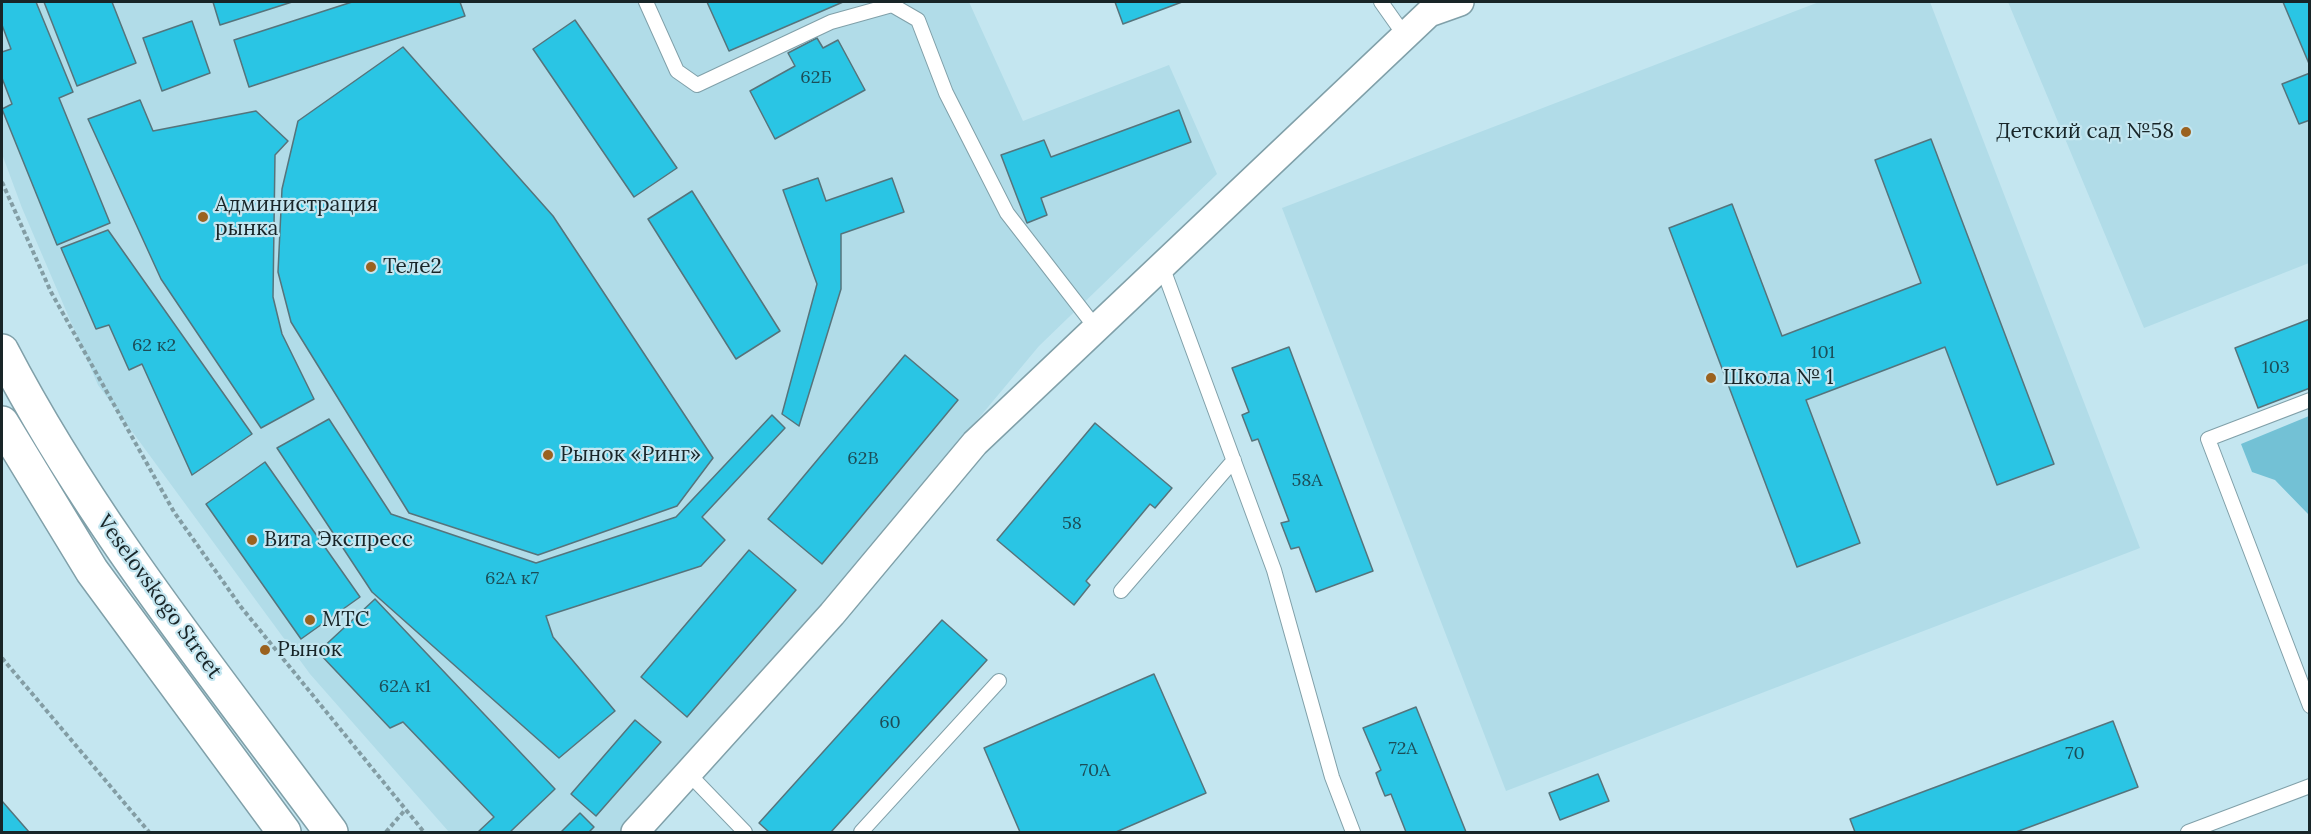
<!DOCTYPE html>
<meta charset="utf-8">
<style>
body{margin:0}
#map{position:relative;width:2311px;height:834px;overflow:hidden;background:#c4e6f0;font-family:Lora,serif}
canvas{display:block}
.frame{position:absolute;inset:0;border:3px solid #182528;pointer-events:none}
</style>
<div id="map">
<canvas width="2311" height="834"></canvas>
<div class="frame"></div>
</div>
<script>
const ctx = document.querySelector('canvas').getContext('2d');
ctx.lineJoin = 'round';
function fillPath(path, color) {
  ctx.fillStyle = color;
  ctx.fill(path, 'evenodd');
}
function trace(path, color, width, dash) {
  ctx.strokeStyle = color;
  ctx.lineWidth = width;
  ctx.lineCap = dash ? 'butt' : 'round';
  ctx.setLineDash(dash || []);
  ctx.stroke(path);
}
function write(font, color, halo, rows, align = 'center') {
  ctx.font = font + ' Lora,serif';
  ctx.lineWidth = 4.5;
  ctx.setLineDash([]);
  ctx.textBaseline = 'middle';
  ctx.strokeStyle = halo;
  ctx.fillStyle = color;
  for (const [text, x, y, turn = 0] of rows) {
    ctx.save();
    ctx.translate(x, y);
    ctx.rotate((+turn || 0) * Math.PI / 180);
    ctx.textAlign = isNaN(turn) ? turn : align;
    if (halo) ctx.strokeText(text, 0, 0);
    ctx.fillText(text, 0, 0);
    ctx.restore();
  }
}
fillPath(new Path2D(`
 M2,2H969L1023,121L1169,65L1217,174L1039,346L633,832H449L310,674L98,385L22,208L2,154Z
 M1819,2H1930L2140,548L1506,791L1282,208Z
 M2008,2H2309V263L2144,328Z`), '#b1dce8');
fillPath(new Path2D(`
 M2309,416L2310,513L2308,514L2275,480L2252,472L2241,444Z`), '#73c1d5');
const building = new Path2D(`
 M2,2H36L73,92L59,98L110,223L57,245L2,109L12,104L2,78V52L11,49L2,25Z
 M44,2H112L136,63L77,86Z
 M213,2H292L220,25Z
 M352,2H460L465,16L249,87L234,40Z
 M707,2H843L729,51Z
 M1115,2H1182L1123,24Z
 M2283,2H2310V66Z
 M575,20L677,168L634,197L533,49Z
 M192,21L210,73L162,91L143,38Z
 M817,38L823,48L838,40L865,90L775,139L750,91L795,66L788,53Z
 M403,47L553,216L713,458L677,506L538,555L409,513L291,322L278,272L282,189L298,121Z
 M2310,73V120L2299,124L2282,84Z
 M140,100L153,131L256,111L288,141L275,155L273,297L282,334L314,399L261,428L161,279L88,119Z
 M1179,110L1191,142L1041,198L1047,215L1027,223L1001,155L1044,140L1051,157Z
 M1931,139L2054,464L1997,485L1945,347L1806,400L1860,543L1797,567L1669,228L1732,204L1782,336L1921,283L1875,160Z
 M818,178L826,201L892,178L904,212L841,234V289L799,426L782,414L817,284L783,190Z
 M692,191L780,331L736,359L648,219Z
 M108,230L252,434L192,475L142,364L129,370L109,325L96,329L61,248Z
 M2310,319V388L2258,408L2235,348Z
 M1289,347L1373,571L1316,592L1299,547L1291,549L1281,523L1289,521L1258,439L1252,441L1242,415L1249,412L1232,368Z
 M905,355L958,400L822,564L768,519Z
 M772,415L785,428L702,517L725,540L701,566L546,616L553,637L615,711L559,758L372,592L277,448L329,419L391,514L536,563L676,517Z
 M1095,423L1172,488L1155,508L1150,504L1086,581L1090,585L1074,605L997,540Z
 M265,462L360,597L301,639L206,504Z
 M749,550L796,590L687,717L641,677Z
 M375,599L555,789L510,832H478L494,817L403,722L390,728L318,652Z
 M942,620L987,660L831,832H769L759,823Z
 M1154,674L1206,793L1116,832H1020L984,748Z
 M1416,707L1466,832H1406L1391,794L1385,796L1380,784L1376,773L1381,770L1363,728Z
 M635,720L661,742L596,816L571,794Z
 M2113,721L2138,787L2016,832H1855L1850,819Z
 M1598,774L1609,801L1560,820L1549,793Z
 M2,801L29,832H2Z
 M580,813L594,827L589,832H561Z`);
fillPath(building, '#2ac5e4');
trace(building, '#55747c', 1.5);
const lane = new Path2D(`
 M646,2L677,71L697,85L831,22L892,5L918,20L946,93L1007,213L1096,328
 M1381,2L1405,36
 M1162,266L1274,570L1332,777L1353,832
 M2310,400L2208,439L2310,706
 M1121,591L1234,460
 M688,773L745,832
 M861,832L999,681
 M2188,832L2310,786`);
const street = new Path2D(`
 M635,832L832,614L975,443L1429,13L1460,2`);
const secondary = new Path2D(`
 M2,351C92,524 216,676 331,832
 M2,423L92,571L284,832`);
trace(lane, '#80a0a9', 16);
trace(street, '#80a0a9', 30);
trace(secondary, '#80a0a9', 36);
trace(new Path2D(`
 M2,182L51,292L174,512L241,607L424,832
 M2,658L149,832
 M386,832L405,810`), '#839da4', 4, [4.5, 3]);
trace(lane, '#fff', 14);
trace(street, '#fff', 27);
trace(secondary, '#fff', 33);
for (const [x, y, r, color] of [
 [2186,132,6,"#9b621f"],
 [203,217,6,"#9b621f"],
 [371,267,6,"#9b621f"],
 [1711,378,6,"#9b621f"],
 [548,455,6,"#9b621f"],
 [252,540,6,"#9b621f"],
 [310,620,6,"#9b621f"],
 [265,650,6,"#9b621f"]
]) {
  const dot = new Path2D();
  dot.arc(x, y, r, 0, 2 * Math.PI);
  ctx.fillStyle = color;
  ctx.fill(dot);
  trace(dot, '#c4e6f0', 2);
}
write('18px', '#1c4d57', null, [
 ["62Б",816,78],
 ["62 к2",154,346],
 ["101",1823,353],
 ["103",2276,368],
 ["62В",863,459],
 ["58А",1307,481],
 ["58",1072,524],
 ["62А к7",512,579],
 ["62А к1",405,687],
 ["60",890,723],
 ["72А",1403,749],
 ["70",2075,754],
 ["70А",1095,771]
]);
write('21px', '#182528', '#c4e6f0', [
 ["Детский сад №58",2174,132,"right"],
 ["Администрация",215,205],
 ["рынка",215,229],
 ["Теле2",383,267],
 ["Школа № 1",1723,378],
 ["Рынок «Ринг»",560,455],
 ["Вита Экспресс",264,540],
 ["МТС",322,620],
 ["Рынок",277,650]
], 'left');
write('21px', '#182528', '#c4e6f0', [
 ["Veselovskogo Street",159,597,54]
]);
</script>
